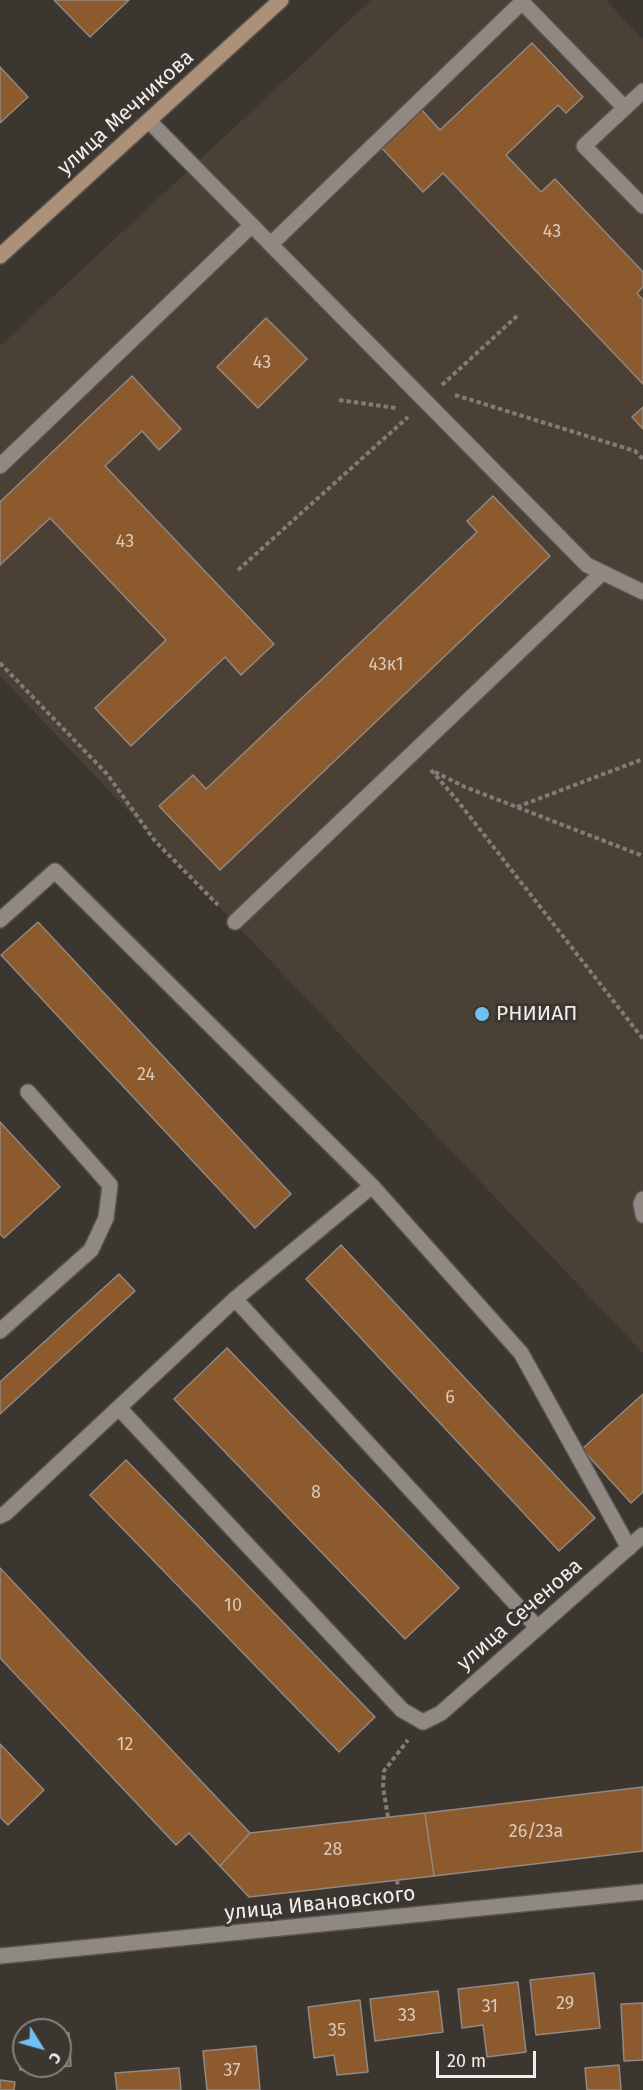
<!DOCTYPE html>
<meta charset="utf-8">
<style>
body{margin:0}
#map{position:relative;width:643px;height:2090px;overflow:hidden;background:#3c3630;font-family:"Fira Sans",sans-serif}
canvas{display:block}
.north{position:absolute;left:12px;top:2018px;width:60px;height:60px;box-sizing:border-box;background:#3c3630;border:2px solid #85807b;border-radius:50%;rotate:127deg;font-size:16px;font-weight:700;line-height:24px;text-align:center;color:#f3eeeb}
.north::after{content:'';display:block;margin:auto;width:21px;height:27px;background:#6dc2f3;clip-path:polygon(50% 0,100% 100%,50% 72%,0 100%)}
.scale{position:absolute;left:436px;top:2051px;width:100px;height:27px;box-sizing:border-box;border:3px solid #f3eeeb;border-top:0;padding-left:8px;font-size:18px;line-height:21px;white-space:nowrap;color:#f3eeeb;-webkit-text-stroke:4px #3c3630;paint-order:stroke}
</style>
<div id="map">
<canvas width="643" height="2090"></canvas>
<div class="north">С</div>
<div class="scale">20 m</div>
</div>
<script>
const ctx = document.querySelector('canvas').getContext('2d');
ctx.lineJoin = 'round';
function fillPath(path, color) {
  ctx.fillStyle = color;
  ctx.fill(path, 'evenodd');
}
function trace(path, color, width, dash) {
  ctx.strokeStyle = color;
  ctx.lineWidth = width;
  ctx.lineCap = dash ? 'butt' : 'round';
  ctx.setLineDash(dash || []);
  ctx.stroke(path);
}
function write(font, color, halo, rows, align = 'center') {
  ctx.font = font + ' "Fira Sans",sans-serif';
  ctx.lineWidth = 6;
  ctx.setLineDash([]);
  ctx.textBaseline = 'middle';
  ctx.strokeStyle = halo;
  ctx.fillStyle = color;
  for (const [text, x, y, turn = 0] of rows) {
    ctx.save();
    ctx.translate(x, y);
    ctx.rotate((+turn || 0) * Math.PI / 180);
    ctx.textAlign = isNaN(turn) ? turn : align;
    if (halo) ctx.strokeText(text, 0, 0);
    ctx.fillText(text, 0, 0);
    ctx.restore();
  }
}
fillPath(new Path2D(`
 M371,0H606L643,40V1353L0,676V346Z`), '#4a4036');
const building = new Path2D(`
 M54,0H129L90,37Z
 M532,43L583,97L566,113L558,105L506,155L541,192L555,179L643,272V287L637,293L643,300V384L443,173L423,192L379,145L419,107L440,130Z
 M0,67L28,97L0,123Z
 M266,318L307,359L258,408L217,367Z
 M132,376L181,429L159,450L142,431L105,466L274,644L241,675L225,657L131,746L95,708L166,640L50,518L0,565V502Z
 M643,407V429L632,417Z
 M493,496L550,556L220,870L159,806L193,775L206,789L477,532L467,521Z
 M38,922L291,1194L255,1228L1,955Z
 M0,1122L60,1187L4,1238L0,1234Z
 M341,1245L595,1518L559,1551L306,1279Z
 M119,1274L135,1291L0,1414V1382Z
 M227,1348L459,1588L405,1639L174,1399Z
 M643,1394V1492L631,1503L582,1449Z
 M126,1460L375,1717L339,1752L90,1495Z
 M0,1568L250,1833L220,1866L189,1833L176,1845L0,1658Z
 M0,1744L44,1790L8,1825L0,1817Z
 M643,1787V1851L434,1876L425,1813Z
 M425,1813L434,1876L249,1897L220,1866L250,1833Z
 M594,1973L600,2028L536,2035L530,1980Z
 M518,1982L526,2052L487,2057L483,2025L462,2028L458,1989Z
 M438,1991L443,2032L375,2041L370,1999Z
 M360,2000L368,2072L337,2075L334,2055L314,2058L308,2007Z
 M643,2003V2060L624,2061L621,2004Z
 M60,2033H69L71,2066L20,2070L18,2036H24V2066H60Z
 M256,2046L260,2090H207L203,2051Z
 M619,2065L621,2090H587L585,2068Z
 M179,2068L181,2090H117L115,2073Z
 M0,2080L15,2082L14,2090H0Z`);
fillPath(building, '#8c5a2c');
trace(building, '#918983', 1.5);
const lane = new Path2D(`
 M643,91L584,146L643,206
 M149,121L587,565L643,592
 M271,244L522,2L625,108
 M0,466L252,225
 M0,920L55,871L372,1186L521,1353L629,1548
 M235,922L602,573
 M643,1199L641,1204L643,1215
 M235,1299L537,1627
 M0,1331L91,1250L106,1218L110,1185L28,1092
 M119,1408L402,1710L423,1722L441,1713L643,1535
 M0,1516L6,1513L235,1299L372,1186`);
const street = new Path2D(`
 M0,1956L643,1892`);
const secondary = new Path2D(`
 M0,256L281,0`);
trace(lane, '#59534f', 18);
trace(street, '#59534f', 18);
trace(secondary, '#59534f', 18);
trace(new Path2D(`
 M442,385L517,316
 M455,395L635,451L643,459
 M339,400L396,408
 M238,570L408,417
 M0,663L107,774L155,841L218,905
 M431,770L457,800L643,1039
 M435,772L465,787L643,856
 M517,807L643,759
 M388,1817L383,1787L384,1771L408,1740
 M397,1880L399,1893`), '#827c77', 4, [4.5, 3]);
trace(lane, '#908882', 15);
trace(street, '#908882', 15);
trace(secondary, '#ac9078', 15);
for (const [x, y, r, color] of [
 [482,1014,8,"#6dc2f3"]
]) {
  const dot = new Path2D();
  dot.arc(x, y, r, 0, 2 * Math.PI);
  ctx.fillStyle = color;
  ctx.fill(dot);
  trace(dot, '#3c3630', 2);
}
write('18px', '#d9c9bb', null, [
 ["43",552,232],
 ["43",262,363],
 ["43",125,542],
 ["43к1",386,665],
 ["24",146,1075],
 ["6",450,1398],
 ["8",316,1493],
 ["10",233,1606],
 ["12",125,1745],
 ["26/23а",536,1832],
 ["28",333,1850],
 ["29",565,2004],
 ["31",490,2007],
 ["33",407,2016],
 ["35",337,2031],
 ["37",232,2071]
]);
write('21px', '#f3eeeb', '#3c3630', [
 ["улица Мечникова",126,113,-42],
 ["улица Сеченова",520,1615,-41],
 ["улица Ивановского",320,1904,-6]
]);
write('21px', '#f3eeeb', '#3c3630', [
 ["РНИИАП",496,1014]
], 'left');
</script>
